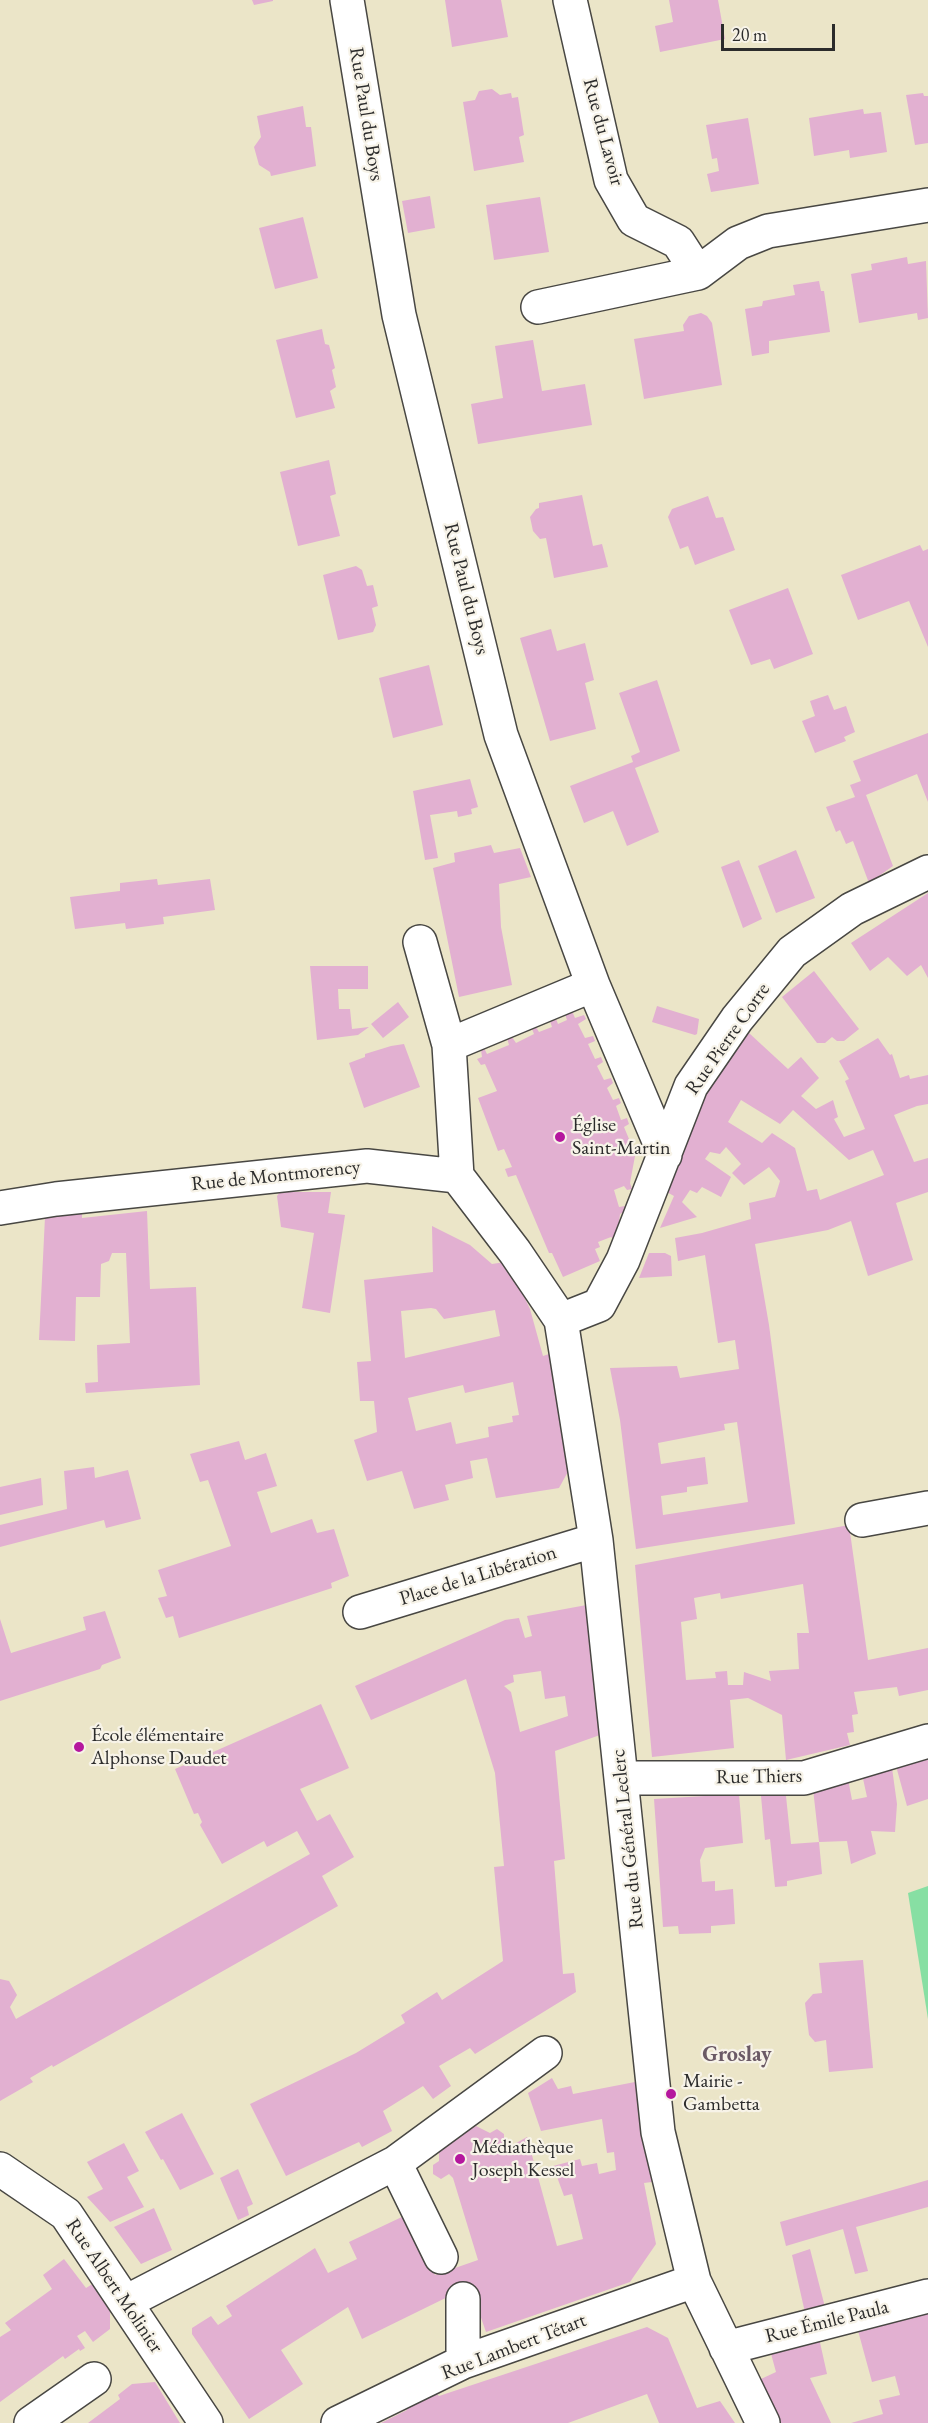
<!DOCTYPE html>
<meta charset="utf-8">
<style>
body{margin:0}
#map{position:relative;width:928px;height:2423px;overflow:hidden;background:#ebe5c8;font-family:"EB Garamond",serif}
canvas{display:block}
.scale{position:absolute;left:721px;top:24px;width:114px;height:27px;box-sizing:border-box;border:3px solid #2b2b2b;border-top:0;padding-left:8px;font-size:18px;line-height:21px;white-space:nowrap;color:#2b2b2b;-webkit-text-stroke:4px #f7f3e8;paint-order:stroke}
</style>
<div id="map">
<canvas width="928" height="2423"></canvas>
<div class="scale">20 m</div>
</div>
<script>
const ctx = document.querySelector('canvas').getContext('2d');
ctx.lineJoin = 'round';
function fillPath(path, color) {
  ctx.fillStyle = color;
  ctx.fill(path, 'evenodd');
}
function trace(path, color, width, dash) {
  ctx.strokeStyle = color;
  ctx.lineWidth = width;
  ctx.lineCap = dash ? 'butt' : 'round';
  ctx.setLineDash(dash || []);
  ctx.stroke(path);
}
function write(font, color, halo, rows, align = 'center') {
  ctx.font = font + ' "EB Garamond",serif';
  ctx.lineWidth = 4.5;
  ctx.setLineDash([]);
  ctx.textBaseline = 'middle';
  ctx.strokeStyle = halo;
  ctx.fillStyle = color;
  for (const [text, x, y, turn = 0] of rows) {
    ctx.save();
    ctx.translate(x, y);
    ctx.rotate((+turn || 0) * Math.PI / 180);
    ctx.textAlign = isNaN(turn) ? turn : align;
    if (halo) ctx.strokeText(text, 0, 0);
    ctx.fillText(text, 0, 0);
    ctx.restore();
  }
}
fillPath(new Path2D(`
 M928,1886V2019L908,1893Z`), '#87dfa3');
fillPath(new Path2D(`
 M252,0H273V1L254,5Z
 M445,0H501L508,37L452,47Z
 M669,0H718L725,39L660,52L655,26L673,22Z
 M492,89L500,95L511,93L512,98L518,97L524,135L519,137L524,162L474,171L463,102L475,100L479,91Z
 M923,93L924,96H928V143L915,145L906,95Z
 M303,106L306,127H311L316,166L271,176L270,172L259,165L254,147L261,137L257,116Z
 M863,109L864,114L881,112L887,152L850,158L849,150L814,156L809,118Z
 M748,118L759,184L711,192L707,174L719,171L717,158L712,159L706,125Z
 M430,196L435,228L408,233L402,201Z
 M540,197L549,252L494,260L486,205Z
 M303,217L318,278L275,289L259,228Z
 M907,257L908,264L926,261L928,318L918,320L917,313L859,323L851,274L872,270L871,264Z
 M819,281L821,291H824L830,332L769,341V353L752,356L745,309L762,306L763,301L795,295L793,285Z
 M701,313L707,316L712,323L722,385L644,399L634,339L684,331L683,325L689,316Z
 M322,329L325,344L329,345L335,368L332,370L336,387L330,391L335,408L296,418L276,340Z
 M533,340L542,391L585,384L592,425L478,444L471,404L503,398L495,346Z
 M329,460L336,494L330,496L340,536L298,546L280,472Z
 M582,495L593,546L602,544L608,567L554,578L546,538L540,539L533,531L530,517L536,509L539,508V503Z
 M708,496L716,518L723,517L735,550L695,565L688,546L680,549L668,517L672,509Z
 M920,545L923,551L928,549V647L909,601L858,620L841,575Z
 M356,566L362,570L367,586L373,585L378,606L372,608L376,625L373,632L338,640L323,575Z
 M788,588L813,654L774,669L770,659L751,665L729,610Z
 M551,629L557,651L585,643L594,680L585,683L596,729L550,741L520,638Z
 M429,665L443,725L393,738L379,678Z
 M657,680L680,751L635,768L659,832L627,846L613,811L584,823L570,786L633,762L631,756L640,752L619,693Z
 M828,695L834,710L846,706L855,732L844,737L846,741L815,753L802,721L815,716L810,701Z
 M928,733V802L917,774L866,795L893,866L869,883L853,841L846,844L840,830L836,832L826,807L855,797L850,785L861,781L853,761Z
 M470,779L478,807L471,809L472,814L458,817L457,811L430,815L438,858L425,860L413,791Z
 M491,845L494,853L520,848L531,877L499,884L501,927L512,985L459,997L433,868L455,862L454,853Z
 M796,850L815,898L776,913L758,866Z
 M739,860L762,919L743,928L721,867Z
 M157,879L158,885L210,879L215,910L163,917L164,924L126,929L125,923L75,929L70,897L120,891V883Z
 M928,893V978L921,965L907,976L888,957L870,971L851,943Z
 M310,966H368V989H338L339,1009H350L352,1029L369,1027L358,1035L317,1040Z
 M814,971L859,1029L844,1041H837L832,1037L825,1043H817L782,997Z
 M398,1002L409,1017L383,1038L371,1024Z
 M657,1006L699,1019L697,1034L695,1035L652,1022Z
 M572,1011L575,1018L584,1015L586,1019L578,1024L585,1038L593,1036L595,1041L588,1044L595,1059L601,1057L603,1062L597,1066L604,1080L611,1078L613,1083L607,1088L613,1100L619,1098L621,1103L616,1106L621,1120L627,1118L629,1124L624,1127L634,1151L640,1147L644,1153L635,1156L630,1183L632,1189L627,1190L624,1186L614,1190L619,1207L625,1206L626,1211L620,1214L617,1241L611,1237L598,1242L600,1247L595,1249L600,1261L563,1277L552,1253H549L516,1175L508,1177L505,1169L512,1167L504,1149L498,1151L478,1098L497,1091L485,1064L481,1065L477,1059L482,1057L481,1050L484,1048L487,1054L509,1045L507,1038L512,1037L516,1043L534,1034L532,1029L536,1027L539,1032L552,1027L550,1021L556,1019L558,1024L567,1020L565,1014Z
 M749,1033L788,1069L801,1057L819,1078L801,1096L816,1109L833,1100L838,1117L834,1119L844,1137L865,1129L845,1081L849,1079L839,1061L878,1038L890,1055L892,1054L900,1078L909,1075L910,1079L928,1075V1104L917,1106L894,1115L914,1162L928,1158V1192L896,1203L913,1260L868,1276L851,1221L828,1230L755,1244L769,1325L795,1524L636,1549L620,1420L610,1368L677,1366L680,1378L739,1369L735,1340L718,1343L705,1255L678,1261L675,1238L702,1233L751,1219L749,1203L775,1197L780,1181L769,1167L744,1185L732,1173L741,1164L726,1147L720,1154L710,1152L705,1159L731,1177L721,1197L702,1187L697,1193L690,1190L682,1202L697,1217L660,1228L674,1196L663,1190L706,1091ZM741,1100L780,1124L793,1110L849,1160L873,1150L884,1175L820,1200L817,1189L807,1191L795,1148L772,1133L762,1143L728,1122ZM737,1422L748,1502L663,1515L661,1496L687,1492V1487L708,1484L705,1457L661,1464L658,1443L725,1430L724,1424Z
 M404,1044L420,1087L364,1108L349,1063L365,1057V1054L391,1046Z
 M280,1192H331L328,1213L345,1215L330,1313L302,1308L314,1233L281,1227L277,1196Z
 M147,1211L150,1289L196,1287L200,1385L86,1393L85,1383L98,1382L97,1345L130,1343L126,1253H112L109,1261L101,1264L100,1297H76L75,1341L39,1340L45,1217L82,1213V1218Z
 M432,1226L470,1245L492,1264L505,1262L521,1290L530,1309L543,1356L549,1354L559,1406L570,1468L559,1488L496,1498L487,1458L470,1461L473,1478L445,1485L449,1500L414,1509L402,1471L367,1481L354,1440L377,1432L374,1401H360L357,1362L371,1361L364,1280L433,1272ZM431,1308L436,1309L444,1319L495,1310L500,1336L405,1358L401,1311ZM513,1382L519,1415L512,1416L513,1422L488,1427L489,1437L456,1444L451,1422L416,1431L408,1398L463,1385L465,1393Z
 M649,1253H665L671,1256L672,1276L639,1278Z
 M239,1441L245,1460L266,1453L277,1486L257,1492L271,1533L312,1519L317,1533L334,1529L349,1576L331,1583L332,1588L179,1638L173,1616L166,1618L158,1598L167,1596L158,1570L231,1546L208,1480L200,1482L190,1454Z
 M94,1467L95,1478L128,1470L141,1519L106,1528L104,1520L0,1547V1525L67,1509L64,1471Z
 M41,1478L43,1505L0,1515V1487Z
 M849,1525L868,1660L928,1648V1690L899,1696L897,1687L854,1692L858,1714L852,1715L854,1732L847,1733L850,1745L786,1760L782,1715L748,1698L730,1700L734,1748L652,1757L635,1565ZM803,1584L809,1633H797L799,1669L769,1671L771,1681L744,1672L743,1685H728L727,1671L715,1672L716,1678L686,1680L681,1622L697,1619L694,1598L720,1593L721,1599Z
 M592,1604L596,1702L600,1735L555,1751L565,1859L554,1861L563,1974L574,1973L576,1992L475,2054L470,2048L439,2066L451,2086L433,2099L423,2086L383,2111L392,2131L362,2147L359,2142L286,2176L250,2104L356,2053L405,2023L401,2015L437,1992L442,2000L503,1961L494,1867L504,1866L495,1773L466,1679L371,1720L355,1686L505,1620L519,1618L525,1638L532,1636L527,1616ZM541,1671L545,1699L565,1696L568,1716L520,1732L511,1692L504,1686L514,1682L513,1675Z
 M105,1611L121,1658L102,1665L100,1669L0,1701V1619L11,1653L86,1630L83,1617Z
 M321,1704L349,1768L300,1789L317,1821L330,1814L354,1857L322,1876L338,1906L53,2067L52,2065L30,2078L33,2082L0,2101V1979L9,1981L17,1995L10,2007L16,2019L310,1854L297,1831L267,1847L264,1841L222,1864L200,1825L202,1822L198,1813L194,1814L175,1769Z
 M928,1756V1799L907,1806L896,1766Z
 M892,1768L897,1804L895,1832L871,1831L876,1854L851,1864L847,1841L819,1842L813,1789L848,1779L852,1800L867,1797L862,1774Z
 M739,1794L743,1843L705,1848L700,1860L702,1882L715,1881V1891L733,1889L735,1924L711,1926V1933L679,1934L678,1926L663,1927L654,1799Z
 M761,1796H786L791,1844L819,1842L822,1874L787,1881V1886L775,1887L770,1839L765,1840Z
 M863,1960L873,2068L829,2072L826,2040L815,2042L809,2035L805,2003L813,1994L822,1993L819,1963Z
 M552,2078L558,2089L571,2086L573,2094L635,2082L652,2182L644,2183L656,2244L630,2282L486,2332L470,2286L362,2339L348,2307L281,2350L303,2384L249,2419L192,2334V2328L211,2316L218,2325L232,2316L226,2306L315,2248L328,2273L357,2259L349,2242L406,2215L435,2275L478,2260L453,2178L449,2174L441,2179L433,2174V2165L439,2161V2146L476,2126L490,2133L497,2129L504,2134V2143L498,2148V2153L527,2137L557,2246L583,2239L572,2194L564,2196L553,2166L580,2159L582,2166L597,2163L599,2174L616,2170L614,2152L607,2153L602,2119L541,2131L528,2093Z
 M182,2113L214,2174L180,2190L163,2159L161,2160L145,2132Z
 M124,2143L139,2171L127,2177L144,2207L110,2222L87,2197L103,2189L87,2162Z
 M238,2169L253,2204L247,2207L249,2215L238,2220L220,2178Z
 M928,2180V2207L856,2227L868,2271L855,2274L843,2229L786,2246L780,2222Z
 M154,2208L172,2250L141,2264L114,2227Z
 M810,2249L826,2311L806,2317L792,2255Z
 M64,2259L86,2288L94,2283L110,2304V2329L93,2342L85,2331L77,2336L85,2348L80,2351L79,2349L65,2359L63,2356L0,2402V2337L11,2330L5,2323L52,2289L43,2275Z
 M928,2308V2423H851L883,2414L879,2400L900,2395L895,2376L872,2382L857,2327Z
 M647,2327L668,2338L697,2408L720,2401L735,2423H659L647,2394L568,2423H381L407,2410L406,2407L436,2393L439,2396Z
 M819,2338L827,2374L810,2378L831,2423H780L761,2379L776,2372L770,2350Z
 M155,2382L180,2423H88L120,2399L118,2395L132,2384Z`), '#e2b0d1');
const minor = new Path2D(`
 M347,0L399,315L501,735L593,985L665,1155
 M570,0L611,180L634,220L678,242L698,273L738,243L768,231L928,205
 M538,307L698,273
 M420,942L449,1045
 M457,1176L449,1045L593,985
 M0,1208L56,1199L367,1166L457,1176L515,1252L561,1320L596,1540L658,2132L694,2281L763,2423
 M561,1320L599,1305L623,1260L691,1086L737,1019L792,952L852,909L928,872
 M862,1520L928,1508
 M360,1612L596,1540
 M621,1778H804L928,1741
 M395,2163L441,2257
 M0,2169L66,2214L206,2423
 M463,2299V2362
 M126,2302L395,2163L545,2053
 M726,2348L928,2296
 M31,2423L94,2379
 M338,2423L463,2362L694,2281`);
trace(minor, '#484743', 36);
trace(minor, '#fff', 33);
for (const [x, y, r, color] of [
 [560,1137,6,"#b5179e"],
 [79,1747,6,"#b5179e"],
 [671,2094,6,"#b5179e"],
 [460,2159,6,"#b5179e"]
]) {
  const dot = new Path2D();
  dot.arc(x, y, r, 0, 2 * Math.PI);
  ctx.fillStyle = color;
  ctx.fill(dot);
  trace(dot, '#f7f3e8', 2);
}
write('20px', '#2b2b2b', '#f7f3e8', [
 ["Rue Paul du Boys",366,114,81],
 ["Rue du Lavoir",603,132,75],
 ["Rue Paul du Boys",466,589,76],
 ["Rue Pierre Corre",728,1039,-55],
 ["Rue de Montmorency",276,1176,-6],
 ["Place de la Libération",478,1576,-17],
 ["Rue Thiers",759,1777,-1],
 ["Rue du Général Leclerc",628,1839,-96],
 ["Rue Albert Molinier",114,2286,56],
 ["Rue Émile Paula",827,2322,-14],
 ["Rue Lambert Tétart",514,2347,-21]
]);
write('20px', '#2b2b2b', '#f7f3e8', [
 ["Église",572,1126],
 ["Saint-Martin",572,1149],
 ["École élémentaire",91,1736],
 ["Alphonse Daudet",91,1759],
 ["Mairie -",683,2082],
 ["Gambetta",683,2105],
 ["Médiathèque",472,2148],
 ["Joseph Kessel",472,2171]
], 'left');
write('bold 22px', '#6b5a65', '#f7f3e8', [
 ["Groslay",737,2055]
]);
</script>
